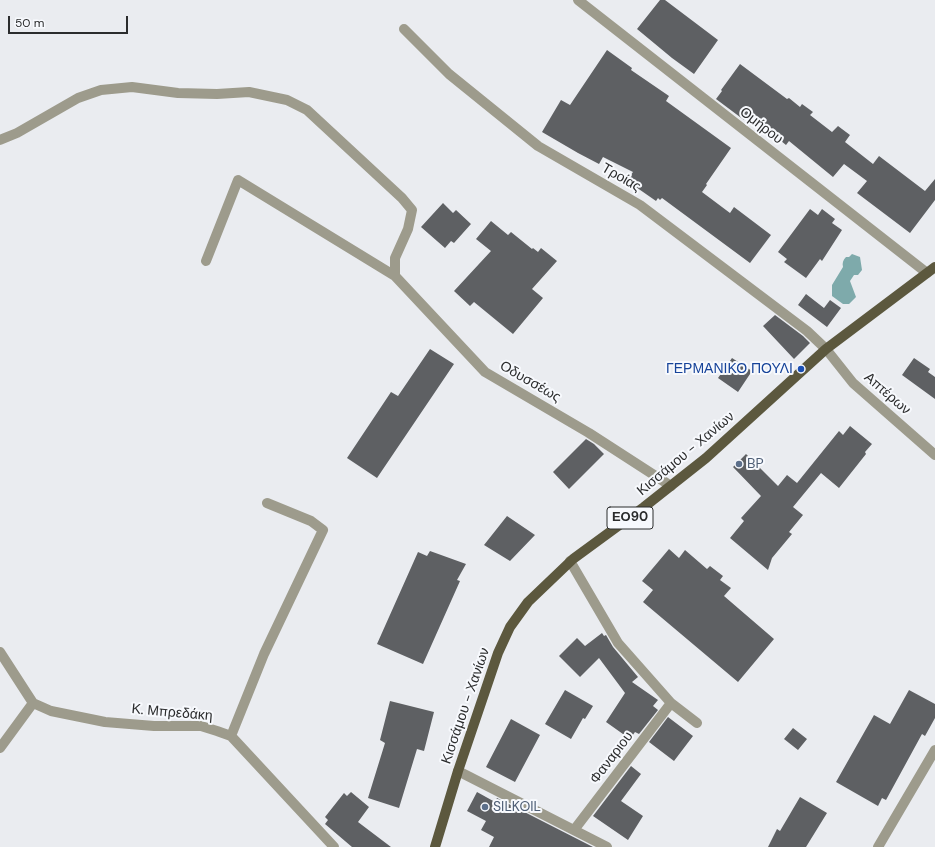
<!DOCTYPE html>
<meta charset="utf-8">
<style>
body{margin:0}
#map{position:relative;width:935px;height:847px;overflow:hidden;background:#eaecf0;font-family:"DM Sans",sans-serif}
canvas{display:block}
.scale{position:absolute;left:8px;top:16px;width:120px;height:18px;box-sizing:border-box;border:2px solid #2b2c2d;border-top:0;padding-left:5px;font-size:12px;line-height:14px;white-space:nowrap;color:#2b2c2d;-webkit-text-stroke:3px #f7f9fd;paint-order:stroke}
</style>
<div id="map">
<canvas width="935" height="847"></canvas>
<div class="scale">50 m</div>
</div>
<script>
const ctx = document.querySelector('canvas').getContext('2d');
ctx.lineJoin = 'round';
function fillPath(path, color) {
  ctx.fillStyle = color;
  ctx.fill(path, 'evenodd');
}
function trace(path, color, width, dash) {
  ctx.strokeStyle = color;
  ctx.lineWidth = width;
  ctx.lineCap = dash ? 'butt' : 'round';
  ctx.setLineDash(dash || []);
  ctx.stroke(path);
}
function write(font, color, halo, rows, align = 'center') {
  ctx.font = font + ' "DM Sans",sans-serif';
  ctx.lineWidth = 4;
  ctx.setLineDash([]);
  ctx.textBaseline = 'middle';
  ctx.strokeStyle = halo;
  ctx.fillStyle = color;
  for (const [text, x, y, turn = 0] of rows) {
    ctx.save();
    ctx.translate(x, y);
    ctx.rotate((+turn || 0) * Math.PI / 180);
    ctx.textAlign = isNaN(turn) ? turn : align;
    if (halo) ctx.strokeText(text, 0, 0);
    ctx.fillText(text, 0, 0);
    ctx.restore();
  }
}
fillPath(new Path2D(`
 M852,254L860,257L862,270L858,275H854L850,281L856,297L849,304H843L832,296V285L843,267C842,263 843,260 846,257H849Z`), '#7eaaab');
fillPath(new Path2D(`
 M660,0H665L718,40L694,74L672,58L637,29Z
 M607,50L632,68L631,70L669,96L666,101L731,148L706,184L707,185L702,192L730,213L734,207L771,235L750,263L662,198L660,200L658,198L656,201L633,185L634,183L628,179L633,172L603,157L599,164L578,153L542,132L561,100L570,105Z
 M740,64L787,99L789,98L800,107L802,104L813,112L810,115L832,132L838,126L850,135L845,142L873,164L879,156L925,191L935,179V200L910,233L857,193L867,181L844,164L833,177L789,141L786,145L748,114L744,120L716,99L722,91L721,90Z
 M443,203L453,213L456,210L471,224L454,243L451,241L445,248L421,227Z
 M810,209L818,215L822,209L835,219L832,223L842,230L822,261L820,259L806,278L784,262L787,259L778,252Z
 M491,221L508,235L511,232L532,249L533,248L538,252L541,248L557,261L532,289L543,298L513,334L474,302L470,306L454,291L491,251L476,239Z
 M806,294L824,308L830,300L841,308L827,327L798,305Z
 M775,315L803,336L810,343L794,359L763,326Z
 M430,349L454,364L377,478L347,458L391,392L398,396Z
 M732,358L752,371L738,392L718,378Z
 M914,358L930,369L928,372L935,377V399L902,375Z
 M850,426L872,444L865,452L866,454L839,488L821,473L793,507L803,515L789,532L792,534L772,558L768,570L730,538L744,521L741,518L761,496L733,467L746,454L778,486L787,475L797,483L839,431L843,435Z
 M586,439L594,444L604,454L569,489L553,472Z
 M507,516L535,535L510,561L484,545Z
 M669,549L679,558L685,550L707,569L710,566L723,576L720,580L731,588L724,596L774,639L738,682L643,602L653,590L642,581Z
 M430,551L466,564L457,580L460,581L423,664L377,644L418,552L427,556Z
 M602,633L604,636L606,635L613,647L638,677L632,682L658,700L653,706L658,710L639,734L635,732L630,739L606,722L625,693L599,658L580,677L559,656L577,638L585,646Z
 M565,690L593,706L585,719L583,718L571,739L545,724Z
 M909,690L935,704V718L925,736L922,734L886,800L882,798L878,806L836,782L874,715L890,724Z
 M390,701L434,712L424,751L417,749L399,808L368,798L385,743L380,740Z
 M668,717L693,736L674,761L649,742Z
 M511,719L540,735L515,782L486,767Z
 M793,728L807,739L798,750L784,739Z
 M631,766L641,774L621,801L643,816L628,840L593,816Z
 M351,792L369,807L358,822L391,847H352L325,824L328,820L325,817L344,793L347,796Z
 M477,792L495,802L497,798L593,847H489L494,837L481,830L486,821L467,811Z
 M800,797L827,813L806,847H768L777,829L780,831Z`), '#5e6063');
trace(new Path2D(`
 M578,0L927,273
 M404,29L449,74L538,146L640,205L807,331L826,349L853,383L935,455
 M0,140L17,133L78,98L101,90L132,87L178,93L217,94L249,92L287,100L307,110L402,198L412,210L408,229L395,258V276
 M206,261L238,180L395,276L485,372L589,433L671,486
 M570,561L618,643L671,703L697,723
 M0,652L33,703
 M33,703L51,711L105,722L154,726H201L217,731L231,736L334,847
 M231,736L264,654L323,530L311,521L267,503
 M0,748L33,703
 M458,771L607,847
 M574,830L671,703
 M878,847L935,750`), '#9d9b8c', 10);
trace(new Path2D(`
 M435,847L458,771L498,653L510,627L528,602L573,559L644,507L706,458L826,349L935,267`), '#5c583e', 10);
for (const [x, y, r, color] of [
 [801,369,4,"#1a4fb4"],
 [739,464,4,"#5c6f8a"],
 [485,807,4,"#5c6f8a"]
]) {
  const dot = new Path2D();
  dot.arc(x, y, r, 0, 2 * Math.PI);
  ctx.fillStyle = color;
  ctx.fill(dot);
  trace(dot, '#f7f9fd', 1.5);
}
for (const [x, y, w] of [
 [630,518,46]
]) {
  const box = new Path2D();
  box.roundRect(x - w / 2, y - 11, w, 22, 3);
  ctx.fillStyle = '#f7f9fd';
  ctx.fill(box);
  trace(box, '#2b2c2d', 1);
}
write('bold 13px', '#2b2c2d', null, [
 ["ΕΟ90",630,518]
]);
write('14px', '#2b2c2d', '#f7f9fd', [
 ["Ομήρου",761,126,38],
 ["Τροίας",621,178,30],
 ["Οδυσσέως",530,382,30],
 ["Απτέρων",887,394,41],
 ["Κισσάμου - Χανίων",686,454,-40],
 ["Κισσάμου - Χανίων",466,706,-71],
 ["Κ. Μπρεδάκη",172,713,5],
 ["Φαναριου",612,758,-53]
]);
write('14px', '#164399', '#f7f9fd', [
 ["ΓΕΡΜΑΝΙΚΟ ΠΟΥΛΙ",793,369]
], 'right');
write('14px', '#4e5e75', '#f7f9fd', [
 ["BP",747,464],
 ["SILKOIL",493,807]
], 'left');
</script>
